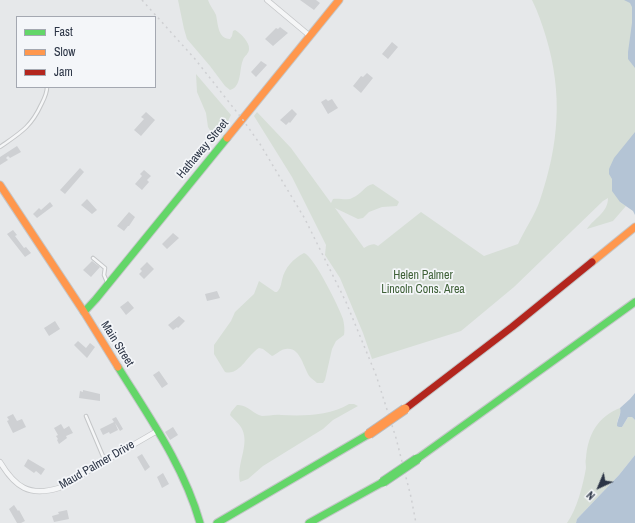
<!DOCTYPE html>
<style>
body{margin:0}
#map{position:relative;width:635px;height:523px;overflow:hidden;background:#e6e8ea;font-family:"Archivo Narrow",sans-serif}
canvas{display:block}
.legend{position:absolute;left:16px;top:16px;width:140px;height:72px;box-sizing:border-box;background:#f4f6f9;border:1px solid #a4a8b1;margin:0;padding:5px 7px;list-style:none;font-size:12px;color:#2b3445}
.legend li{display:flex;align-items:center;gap:8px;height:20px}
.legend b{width:20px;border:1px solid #a4a8b1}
.north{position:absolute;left:579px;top:467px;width:40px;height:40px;-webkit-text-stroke:3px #f4f6f9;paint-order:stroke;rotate:224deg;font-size:11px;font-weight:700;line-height:16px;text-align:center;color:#2b3445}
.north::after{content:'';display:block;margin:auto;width:14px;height:18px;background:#2b3445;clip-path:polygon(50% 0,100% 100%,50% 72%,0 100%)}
</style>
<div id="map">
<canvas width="635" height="523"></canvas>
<ul class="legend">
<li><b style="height:5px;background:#63d668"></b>Fast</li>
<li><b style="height:5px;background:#ff974d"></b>Slow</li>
<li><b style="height:5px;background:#b3261e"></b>Jam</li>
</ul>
<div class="north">N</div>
</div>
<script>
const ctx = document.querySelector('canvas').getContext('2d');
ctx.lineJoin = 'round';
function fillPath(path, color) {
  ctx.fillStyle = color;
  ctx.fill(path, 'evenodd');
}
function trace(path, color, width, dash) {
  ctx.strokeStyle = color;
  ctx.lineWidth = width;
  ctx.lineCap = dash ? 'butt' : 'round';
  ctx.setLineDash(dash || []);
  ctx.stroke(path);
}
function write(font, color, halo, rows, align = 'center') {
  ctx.font = font + ' "Archivo Narrow",sans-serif';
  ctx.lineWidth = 3.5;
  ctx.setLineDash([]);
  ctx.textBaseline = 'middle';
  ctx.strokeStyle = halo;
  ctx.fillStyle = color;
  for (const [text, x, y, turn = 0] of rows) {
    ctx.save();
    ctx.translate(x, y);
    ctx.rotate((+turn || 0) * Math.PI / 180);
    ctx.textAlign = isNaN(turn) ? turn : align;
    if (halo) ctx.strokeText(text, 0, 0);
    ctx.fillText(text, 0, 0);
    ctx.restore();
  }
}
fillPath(new Path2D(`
 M178,0H208C210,6 214,10 216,15C218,24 218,39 230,39L232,36L233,31L235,30C241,33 250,43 249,49C249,54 244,56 243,60C239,69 242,87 230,90L225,86L210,66L187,39L184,29Z
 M532,0H635V149L620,202L626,206L613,221L587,229C594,218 608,213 608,198L603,201L514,287L461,331L372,359L363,333L340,278L325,255L326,245L292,177L254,116L257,112L291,148L331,203L333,199C340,198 347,201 352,198C361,195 364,186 373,184L398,201L399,202L397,206L382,207L369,212L363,218L358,219L335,208L364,248C368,246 373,242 378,246L421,212L484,256L518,244C524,231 536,213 540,200C559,144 563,94 546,37C542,24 538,12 532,0Z
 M196,74L231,115L226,125L218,135H213L208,127L206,113L197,92Z
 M304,253C314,256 339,307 343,319C344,323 345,330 344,335L336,341L332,349L325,380L323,383H317C315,381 312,379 310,377C303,368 301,347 286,349C281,349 277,354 272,356L263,349L259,348C247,355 240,376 225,372L214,354V345L231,321L235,312L254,294L259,281L275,292H277C281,288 281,284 282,280C285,267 293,259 304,253Z
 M349,404H354L358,406L333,420L323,429L263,466L248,479L240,482C236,464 250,445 242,429C240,424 234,420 230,415L231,412L237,405C247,404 253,414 262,416C268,416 275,414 281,415C303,416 329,416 349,404Z
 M620,408L621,411L617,422L622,427L628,417H632L635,420V455L619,475L577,519L576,523H567C577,509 583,485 586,468C586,465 585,461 586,458C588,435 597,417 620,408Z`), '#d6ded6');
fillPath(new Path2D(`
 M624,0H635V68L628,59V52L632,23V7L630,3Z
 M635,132V215L633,211L620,202L612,191V179L609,174V169L614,158Z
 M635,393V420L632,417H628L622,427H619L617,426C617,419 622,414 620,408L630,399Z
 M635,455V523H576L577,519L619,475Z`), '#b4c4d5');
fillPath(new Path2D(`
 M300,0H316L320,3L314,10Z
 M280,27L288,33L273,46L265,39L276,28L278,29Z
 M392,42L398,47L388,59L382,54Z
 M261,61L267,65L256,77L251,72Z
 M367,73L373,78L361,93L353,86L361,76L363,77Z
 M326,99L328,101L332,99L338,108L328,114L321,102Z
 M292,109L297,114L290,123L289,122L286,125L280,120Z
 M146,112L155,120L141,136L134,130L144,119L141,117Z
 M17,146L21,152L10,158L8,156L6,158L8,160L0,165V157Z
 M80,168L84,172L65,194L60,190Z
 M144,170L151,176L147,180L149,182L142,190L135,184L142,176L140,174Z
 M87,199L97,210L92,214L81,205Z
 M50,202L53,206L37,218L33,214L39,208L41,210Z
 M129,212L135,217L129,226H128L124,231L117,226Z
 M13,230L17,235L15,236L24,248L26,247L31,253L25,257L7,234Z
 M173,233L179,238L167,249L162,244Z
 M92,261L100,267L91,277L83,270Z
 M147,262L154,269L144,279L139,274L142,271L140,269Z
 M217,291L220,298L207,301L205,294Z
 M128,301L134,308L126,315L120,307Z
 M179,316L185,321L178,328L177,327L173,330L168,325Z
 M55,321L60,329L49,336L44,328Z
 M78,341L86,348L90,343L95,347L87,358L74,345Z
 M159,371L168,384L162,388L153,375Z
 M83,390L100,394V401L79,398L80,391L83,392Z
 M13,414L17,421L22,419L26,427L13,433L7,421L9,420L7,417Z
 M116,417L123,429L120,431L115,423L118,430L110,434L109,432L103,435L100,429L114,422L112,419Z
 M61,424L64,429L69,426L73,433L66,436L67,438L59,444L57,440L58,439L56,436L58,435L54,428Z
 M173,427L178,435L170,440L165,432Z
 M142,454L150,467L145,471L137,457Z
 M28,459L45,469L41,475L36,471L34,473L24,466Z
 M163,473L169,484L162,488L157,477Z
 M14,505L18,511L19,510L25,521L21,523H17L9,509Z
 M67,510L69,519L54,522L52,516L59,514L58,512Z`), '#ced0d3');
const lane = new Path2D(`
 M0,147C20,133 31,127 41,105C44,99 47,94 47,87
 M93,258L105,268L104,275L107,282
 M86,416L105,461`);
const street = new Path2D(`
 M267,0L310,36
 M0,462C15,487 29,497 59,488L157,431`);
const fast = new Path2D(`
 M84,312L96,299L227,138
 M118,367C149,417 184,466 200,523
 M417,459L635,302
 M217,523L369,434
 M309,523L383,482`);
const slow = new Path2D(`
 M227,138L339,0
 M0,185L84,312L118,367
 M592,262L635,227`);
const jam = new Path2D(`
 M405,409L512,327L592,262`);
trace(lane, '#c4c6c8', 4.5);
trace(street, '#c4c6c8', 6);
trace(fast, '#c4c6c8', 9);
trace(slow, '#c4c6c8', 9);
trace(jam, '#c4c6c8', 9);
trace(lane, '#f5f6f7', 2.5);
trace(street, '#f5f6f7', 4.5);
trace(fast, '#63d668', 7);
trace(slow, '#ff974d', 7);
trace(jam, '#b3261e', 7);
trace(new Path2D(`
 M142,0L195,59L243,120L260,144L305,219L346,302L376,375L396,438L411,497L416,523`), '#cecfd2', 1.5, [2, 4]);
const fastBridge = new Path2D(`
 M383,482L417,459`);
const slowBridge = new Path2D(`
 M369,434L405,409`);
trace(fastBridge, '#b8bbbf', 11, []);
trace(slowBridge, '#b8bbbf', 11, []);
trace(fastBridge, '#63d668', 9);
trace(slowBridge, '#ff974d', 9);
write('12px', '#2b3445', '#f4f6f9', [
 ["Hathaway Street",203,149,-50],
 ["Main Street",117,344,58],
 ["Maud Palmer Drive",97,465,-30]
]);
write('12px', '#3f6138', '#f4f6f9', [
 ["Helen Palmer",423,276],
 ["Lincoln Cons. Area",423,290]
]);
</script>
